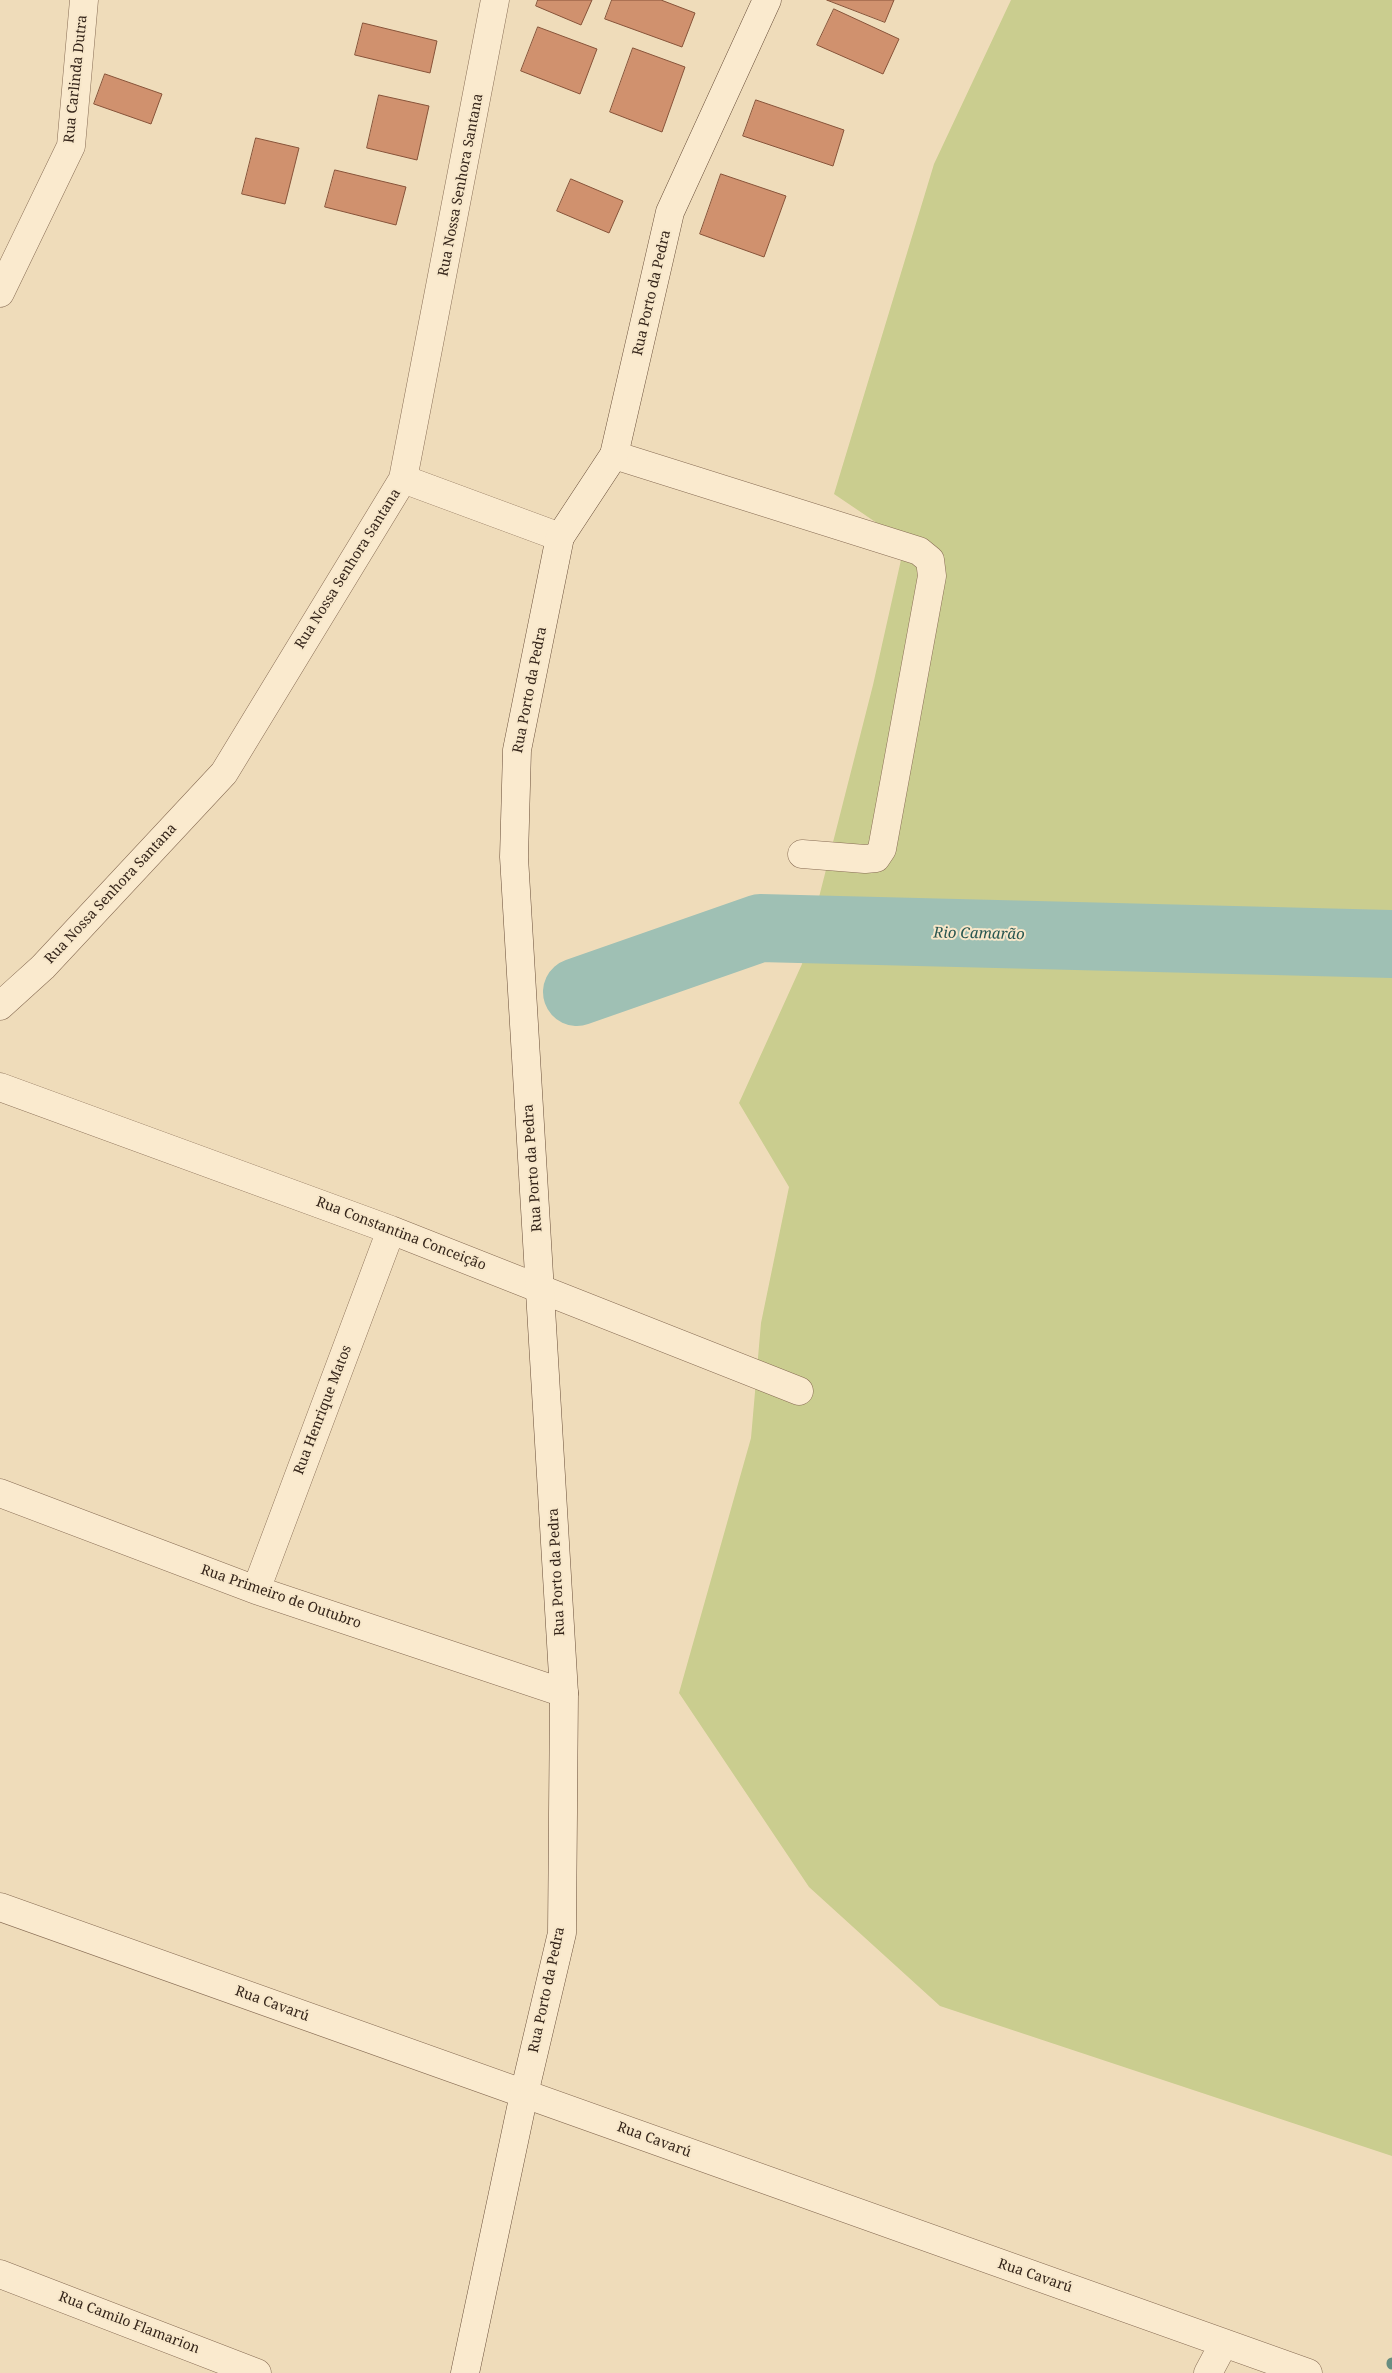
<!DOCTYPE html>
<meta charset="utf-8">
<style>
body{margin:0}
canvas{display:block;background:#efdcba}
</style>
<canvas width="1392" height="2373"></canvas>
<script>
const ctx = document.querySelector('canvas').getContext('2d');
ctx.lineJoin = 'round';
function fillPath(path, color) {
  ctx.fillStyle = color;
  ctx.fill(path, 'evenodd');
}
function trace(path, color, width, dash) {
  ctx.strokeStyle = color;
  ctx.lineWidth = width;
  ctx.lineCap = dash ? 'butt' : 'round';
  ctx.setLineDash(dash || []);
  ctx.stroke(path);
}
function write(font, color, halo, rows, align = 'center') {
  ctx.font = font + ' "Noto Serif",serif';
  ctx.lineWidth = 4;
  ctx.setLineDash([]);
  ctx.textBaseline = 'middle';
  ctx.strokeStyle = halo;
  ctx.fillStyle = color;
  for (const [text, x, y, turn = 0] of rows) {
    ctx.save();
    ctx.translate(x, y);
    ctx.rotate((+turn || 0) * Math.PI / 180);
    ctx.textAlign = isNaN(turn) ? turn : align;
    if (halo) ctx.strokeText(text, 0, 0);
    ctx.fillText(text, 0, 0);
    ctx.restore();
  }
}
fillPath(new Path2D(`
 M1011,0H1392V2156L940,2006L809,1887L679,1693L751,1438L761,1323L789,1187L739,1103L802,964L873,685L905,542L834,494L934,164Z`), '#cacd8f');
trace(new Path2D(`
 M1392,2364V2363`), '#678d81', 11);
trace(new Path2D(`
 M577,992L760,928L1392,944`), '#9fc0b4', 68);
const building = new Path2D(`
 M538,0H592L581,25L536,6Z
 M612,0H661L695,13L682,47L605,19Z
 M827,0H894L885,22Z
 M834,9L899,39L883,74L817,45Z
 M363,23L437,41L430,73L355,55Z
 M538,27L597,49L580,94L521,71Z
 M633,48L685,67L662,132L610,112Z
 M105,74L162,94L151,124L94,104Z
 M379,95L429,106L417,160L367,148Z
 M756,100L844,130L833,166L743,136Z
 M256,138L299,148L285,204L242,194Z
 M335,170L406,187L396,225L325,207Z
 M721,174L786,196L764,257L700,234Z
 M571,179L623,201L609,233L557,211Z`);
fillPath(building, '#d0916e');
trace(building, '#875339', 1);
const street = new Path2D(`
 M0,293L71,146L84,0
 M614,455L919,551L930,560L932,576L882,849L876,858L865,859L802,854
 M403,479L560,537
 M0,1006L43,967L224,773L403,479L495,0
 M0,1087L391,1230L799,1391
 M0,1493L256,1590L564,1693
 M256,1590L391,1230
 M0,1907L1308,2373
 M0,2274L257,2373
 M1208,2373L1224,2343`);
const secondary = new Path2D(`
 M465,2373L524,2094L562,1933L564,1693L514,857L517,750L560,537L614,455L670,212L767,0`);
trace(street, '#876c54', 29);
trace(secondary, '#684d38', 29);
trace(street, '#faeace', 28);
trace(secondary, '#faeace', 28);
write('14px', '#35251a', '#f7e7ca', [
 ["Rua Carlinda Dutra",76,79,-84],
 ["Rua Nossa Senhora Santana",461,185,-79],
 ["Rua Porto da Pedra",652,293,-77],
 ["Rua Nossa Senhora Santana",348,569,-58],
 ["Rua Porto da Pedra",530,690,-79],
 ["Rua Nossa Senhora Santana",111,894,-47],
 ["Rua Porto da Pedra",533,1168,-94],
 ["Rua Constantina Conceição",401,1234,21],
 ["Rua Henrique Matos",323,1410,-69],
 ["Rua Porto da Pedra",557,1572,-93],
 ["Rua Primeiro de Outubro",281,1597,19],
 ["Rua Porto da Pedra",547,1990,-78],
 ["Rua Cavarú",272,2004,20],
 ["Rua Cavarú",654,2140,20],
 ["Rua Cavarú",1035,2276,19],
 ["Rua Camilo Flamarion",129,2323,21]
]);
write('italic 15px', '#285650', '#f7e7ca', [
 ["Rio Camarão",979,934,1]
]);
</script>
